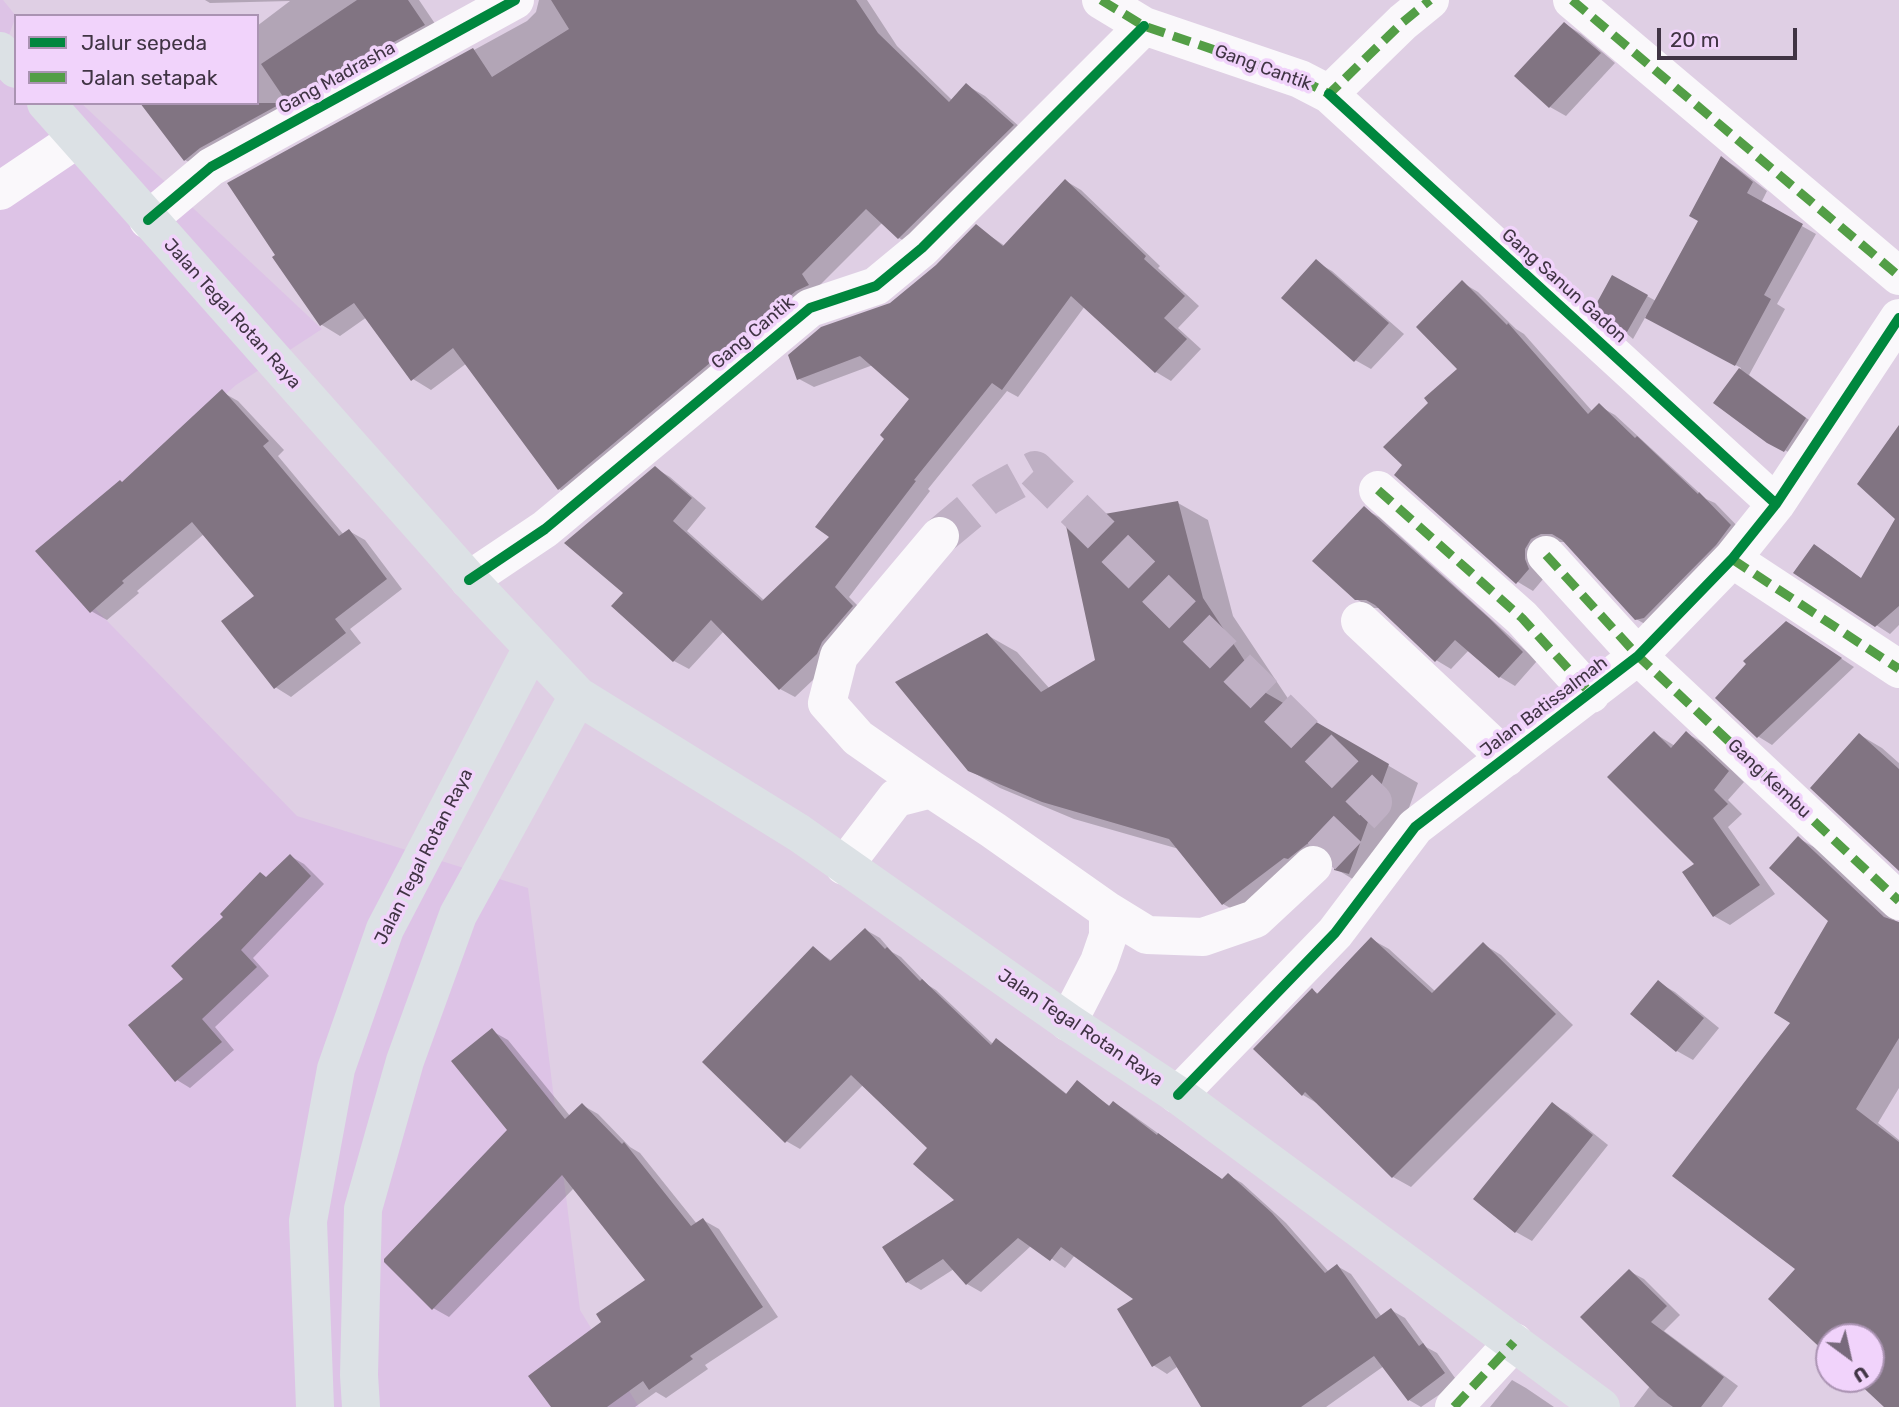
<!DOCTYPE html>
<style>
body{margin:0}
#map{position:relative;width:1899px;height:1407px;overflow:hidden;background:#dfcfe4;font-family:Rubik,sans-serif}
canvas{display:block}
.legend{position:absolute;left:14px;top:14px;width:245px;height:91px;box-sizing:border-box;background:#f1d3fb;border:2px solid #aa93b2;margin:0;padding:9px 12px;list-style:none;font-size:21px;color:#403444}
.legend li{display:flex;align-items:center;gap:14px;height:35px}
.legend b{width:35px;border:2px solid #aa93b2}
.north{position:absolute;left:1815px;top:1323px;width:70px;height:70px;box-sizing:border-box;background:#f1d3fb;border:2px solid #aa93b2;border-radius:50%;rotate:147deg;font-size:19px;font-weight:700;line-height:28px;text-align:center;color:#403444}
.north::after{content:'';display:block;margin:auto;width:24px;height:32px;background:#786a7c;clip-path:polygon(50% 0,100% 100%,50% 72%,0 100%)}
.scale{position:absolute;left:1657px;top:28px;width:140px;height:32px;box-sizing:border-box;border:4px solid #403444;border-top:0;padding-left:9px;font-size:21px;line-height:24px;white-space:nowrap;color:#403444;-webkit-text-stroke:5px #f1d3fb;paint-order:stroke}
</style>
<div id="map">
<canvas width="1899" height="1407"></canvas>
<ul class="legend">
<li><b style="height:9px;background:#00873e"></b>Jalur sepeda</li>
<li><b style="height:9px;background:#539e46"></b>Jalan setapak</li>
</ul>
<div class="north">U</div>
<div class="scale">20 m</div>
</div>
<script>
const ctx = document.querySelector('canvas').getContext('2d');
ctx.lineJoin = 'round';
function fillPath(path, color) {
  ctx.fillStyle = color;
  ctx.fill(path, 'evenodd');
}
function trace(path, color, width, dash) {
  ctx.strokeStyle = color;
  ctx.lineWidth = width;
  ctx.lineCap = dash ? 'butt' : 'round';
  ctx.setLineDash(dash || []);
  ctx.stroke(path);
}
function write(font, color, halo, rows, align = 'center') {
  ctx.font = font + ' Rubik,sans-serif';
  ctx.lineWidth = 7;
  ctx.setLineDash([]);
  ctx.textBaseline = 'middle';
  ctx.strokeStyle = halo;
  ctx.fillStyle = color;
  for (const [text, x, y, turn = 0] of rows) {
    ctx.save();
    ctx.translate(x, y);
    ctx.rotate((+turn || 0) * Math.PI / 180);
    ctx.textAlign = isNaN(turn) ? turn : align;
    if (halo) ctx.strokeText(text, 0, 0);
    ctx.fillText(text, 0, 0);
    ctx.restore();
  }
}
fillPath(new Path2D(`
 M0,0H3L16,16L9,35L16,42V103H81L322,329L236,385L43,555L297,816L528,888L580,1310L639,1407H0Z`), '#ddc3e6');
fillPath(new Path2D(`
 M205,0H419L444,37L206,171L185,160L148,111L257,103V26L290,1L210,3Z
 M539,0H867L897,46L952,100L966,85L985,96L1031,137L918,249L899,238L883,222L819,286L577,500L559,489L467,363L431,390L413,379L367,317L340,336L322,325L274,257L277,255L229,184L527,21L536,12Z
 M1565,24L1581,34L1615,63L1566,116L1550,107Z
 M1722,158L1736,167L1767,191L1761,203L1816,234L1777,304L1785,309L1749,375L1821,429L1801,459L1768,441L1715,402L1741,368L1646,316L1633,339L1596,307L1613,277L1656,301L1700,220Z
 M1066,181L1081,190L1160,266L1158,268L1199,306L1178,328L1201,349L1171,381L1156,372L1085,306L1018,397L1007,391L928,489L930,491L849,597L867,615L832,662L795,697L780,689L724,631L689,669L674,661L625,593L655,468L670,477L706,508L687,531L765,601L832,537L911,399L873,365L814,387L799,379L937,266L977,227L1005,246Z
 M1316,262L1332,271L1404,334L1371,369L1355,360Z
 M1463,283L1478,292L1516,329L1524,334L1593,412L1599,406L1615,415L1706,499L1715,503L1746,535L1652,628L1636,619L1566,542H1557L1544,578L1533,591L1518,582L1396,474L1404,465L1430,403L1460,369Z
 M222,392L238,401L284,450L278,456L344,535L349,531L365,540L402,589L350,629L361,643L291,697L275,687L256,596L204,534L137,591L139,593L107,620L91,611L123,484Z
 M1899,428V625L1890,634L1796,573L1828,554L1862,579L1897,518Z
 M1178,503L1208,520L1233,616L1297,712L1418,783L1379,890L1366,887L1336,869V862L1254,921L1223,904L1179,849L1074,819L1000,788L969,770L987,635L1017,652L1050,689L1097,661Z
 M1364,509L1379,517L1537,661L1515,686L1500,677L1469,650L1451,669L1436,660L1380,608H1372L1356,599Z
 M1800,631L1854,667L1772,745L1759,737L1718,698Z
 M1654,733L1675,746L1686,733L1702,742L1744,782L1728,800L1742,814L1728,827L1775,894L1730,925L1714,916Z
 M1860,735L1882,748L1899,763V869Z
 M1798,838L1821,851L1899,924V1088L1878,1123L1899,1140V1407H1887L1857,1379H1871V1337H1829V1353L1798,1269L1793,1022L1831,921Z
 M290,856L304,864L324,884L253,958L269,976L215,1027L234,1050L190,1088L177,1080L185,979L267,878Z
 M866,930L880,938L892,952L901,957L928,985L936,990L993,1044L996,1041L1010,1049L1068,1095L1077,1083L1111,1107L1114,1103L1127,1111L1223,1180L1228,1175L1242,1183L1286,1223L1329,1272L1337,1266L1351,1274L1382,1317L1391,1310L1405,1318L1426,1347L1437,1353L1458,1382L1421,1407L1409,1400L1384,1366L1326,1407H1203L1177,1367L1167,1374L1153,1365L1136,1299L1075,1255L1065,1268L1032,1245L981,1292L967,1284L954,1269L921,1290L907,1282L956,1201L929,1148L864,1084L800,1149L786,1141L813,948L832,961Z
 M1371,939L1389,949L1436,992L1483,944L1501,955L1573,1025L1411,1187L1393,1177L1320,1105L1303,1095L1312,990L1319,994Z
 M1659,983L1675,992L1719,1028L1693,1060L1677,1051L1632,1014Z
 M492,1031L508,1040L570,1116L582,1105L598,1114L630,1147L640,1153L697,1224L703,1220L719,1229L778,1317L705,1365L708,1369L666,1398L656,1392L635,1407H553L604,1322L648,1280L574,1188L449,1317L433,1308L510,1130Z
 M1552,1104L1568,1113L1608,1145L1532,1241L1516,1232L1475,1199Z
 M1629,1271L1644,1279L1680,1315L1664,1331L1738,1386L1722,1407H1634L1650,1386Z
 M1512,1380L1526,1388L1554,1407H1490Z`), '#0003');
fillPath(new Path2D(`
 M357,0H408L425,25L286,101L261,64Z
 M551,0H856L878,33L949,102L966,83L1014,125L898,239L866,209L802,274L809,285L796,291L558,490L453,348L411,381L354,303L320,326L272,257L275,255L227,183L473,48L492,77L569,29Z
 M1564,22L1601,53L1549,108L1514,76Z
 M140,103H282L200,148L184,161Z
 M1721,156L1753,182L1747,193L1803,224L1764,295L1771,299L1735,366L1645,318L1698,221L1689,216Z
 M1065,179L1146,256L1144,259L1185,296L1164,318L1187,339L1155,373L1071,296L1002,390L992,383L914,480L916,481L835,587L853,606L822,642L817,654L779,690L711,620L673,662L611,606L623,593L564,543L655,466L692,498L673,521L762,601L829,537L815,527L884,439L880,435L909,399L860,356L797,380L788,355L821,327L890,303L936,265L976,224L1003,246Z
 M1316,259L1389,323L1354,362L1281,298Z
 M1612,275L1648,295L1627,332H1620L1594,308Z
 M1462,280L1507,325L1508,323L1588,414L1599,403L1635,438L1637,436L1698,494L1699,492L1731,525L1716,545L1644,618L1635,620L1562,540L1552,534H1541L1531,539L1525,549V559L1529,569L1516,584L1394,475L1402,465L1383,447L1428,403L1424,398L1457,369L1416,327Z
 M1739,368L1806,418L1784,452L1767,443L1713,403Z
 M222,389L269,441L263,446L339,536L349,529L387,579L335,619L346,633L274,689L221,621L254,596L192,522L122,581L124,583L90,613L35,551L120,480L122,482Z
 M1899,425V606L1875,627L1793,573L1814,544L1861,578L1895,519L1857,484Z
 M1178,501L1203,598L1266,693L1389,764L1349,874L1334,870V859L1328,850L1319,844H1307L1288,859L1284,858L1222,905L1169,839L1042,802L968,771L895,682L987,633L1041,692L1095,660L1065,521Z
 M1364,506L1489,618L1523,652L1499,678L1455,640L1435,662L1375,605L1366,600H1355L1312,561Z
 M1786,621L1842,658L1757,738L1715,698L1746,664L1743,661Z
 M1654,731L1671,748L1686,731L1729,771L1714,790L1728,804L1713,818L1760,885L1713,917L1682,872L1694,864L1607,777Z
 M1859,733L1899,769V871L1810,788Z
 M1798,836L1884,917L1899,922V1038L1856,1109L1899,1142V1407H1884L1854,1379H1871V1337H1829V1356L1768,1299L1795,1269L1672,1176L1790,1023L1774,1013L1828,921L1769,868Z
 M290,854L311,876L241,950L257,967L202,1019L222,1042L175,1082L128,1025L183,979L171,966L223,917L220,914L260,872L266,877Z
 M865,928L885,949L887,947L920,981L922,979L991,1045L996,1038L1066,1094L1077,1080L1109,1106L1113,1101L1157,1135L1158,1133L1222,1179L1228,1173L1272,1213L1325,1273L1337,1264L1376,1319L1391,1308L1419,1346L1423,1343L1445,1373L1408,1401L1374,1356L1301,1407H1201L1170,1356L1152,1367L1117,1309L1133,1299L1061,1247L1050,1261L1018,1238L966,1285L943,1259L906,1283L882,1247L954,1200L913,1164L927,1148L851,1075L785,1143L702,1062L813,946L830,961Z
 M1371,937L1432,993L1483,942L1556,1014L1392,1178L1305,1092L1302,1096L1253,1049L1312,988L1317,994Z
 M1658,980L1704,1018L1676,1052L1630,1014Z
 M492,1028L565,1119L582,1103L622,1144L624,1142L691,1226L703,1218L763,1307L690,1356L693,1359L649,1390L643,1381L607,1407H551L528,1376L601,1322L596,1314L645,1280L562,1175L432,1310L384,1262V1259L507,1130L451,1061Z
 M1552,1102L1593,1135L1515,1233L1473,1199Z
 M1629,1269L1667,1306L1651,1322L1724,1377L1701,1407H1673L1658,1396L1580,1317Z`), '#817482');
trace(new Path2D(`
 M940,536L988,496L1035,470L1373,802L1313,865`), '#bfb0c4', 38, [38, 19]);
trace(new Path2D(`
 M1101,0L1144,26L1300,79L1329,94L1403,22L1430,0
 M1572,0L1899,276
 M1329,94L1776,504
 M0,191L77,139
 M148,220L211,167L515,0
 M1378,490L1522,618L1591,694
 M1546,555L1638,656L1899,901
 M1732,559L1899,669
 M469,580L545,529L810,308L876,286L922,248L1144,26
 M1360,621L1506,758
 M931,789L858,738L827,703L839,656L940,536
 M844,866L896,798L931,789L993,830L1108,911V936L1099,962L1068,1022
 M1108,911L1147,935L1203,937L1255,919L1313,865
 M1178,1095L1335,933L1415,827L1638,656L1732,559L1776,504L1899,318
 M1454,1407L1514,1342`), '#faf8fb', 38);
trace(new Path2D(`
 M0,51L16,69
 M46,103L469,580L578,696L799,833L1068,1022L1178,1095L1601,1407
 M315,1407L308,1221L336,1069L385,929L532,648
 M361,1407L359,1375L363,1209L405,1061L458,915L578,696`), '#dce1e5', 38);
trace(new Path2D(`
 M1101,0L1144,26L1300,79L1329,94L1403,22L1430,0
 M1572,0L1899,276
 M1378,490L1522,618L1591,694
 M1546,555L1638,656L1899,901
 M1732,559L1899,669
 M1454,1407L1514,1342`), '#539e46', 9, [18, 9]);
trace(new Path2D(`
 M1329,94L1776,504
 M148,220L211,167L515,0
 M469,580L545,529L810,308L876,286L922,248L1144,26
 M1178,1095L1335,933L1415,827L1638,656L1732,559L1776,504L1899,318`), '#00873e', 10);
write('18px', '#403444', '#f1d3fb', [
 ["Gang Cantik",1263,68,20],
 ["Gang Madrasha",337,78,-29],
 ["Gang Sanun Gadon",1564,286,42],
 ["Jalan Tegal Rotan Raya",232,314,48],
 ["Gang Cantik",753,333,-40],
 ["Jalan Batissalmah",1544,707,-37],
 ["Gang Kembu",1769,779,43],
 ["Jalan Tegal Rotan Raya",424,857,-63],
 ["Jalan Tegal Rotan Raya",1080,1028,34]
]);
</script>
